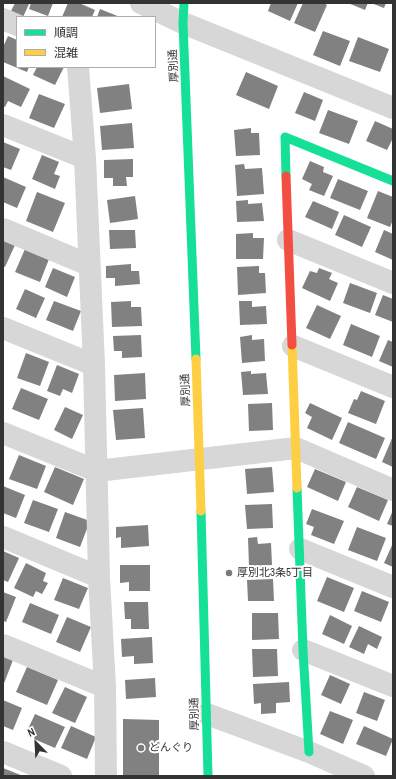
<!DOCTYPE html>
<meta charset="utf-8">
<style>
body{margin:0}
#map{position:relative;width:396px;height:779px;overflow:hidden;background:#fff;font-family:"Archivo Narrow","Noto Sans JP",sans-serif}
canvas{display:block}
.frame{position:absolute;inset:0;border:4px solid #333;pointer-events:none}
.legend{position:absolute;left:16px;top:16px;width:140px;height:52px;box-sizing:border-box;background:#fff;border:1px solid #adadad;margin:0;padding:5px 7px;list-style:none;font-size:12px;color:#333}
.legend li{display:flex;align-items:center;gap:8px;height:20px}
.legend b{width:20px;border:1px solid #adadad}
.north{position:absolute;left:16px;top:723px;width:40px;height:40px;-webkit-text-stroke:3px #fff;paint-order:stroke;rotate:336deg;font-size:11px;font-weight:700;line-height:16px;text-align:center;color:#333}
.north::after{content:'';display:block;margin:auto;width:14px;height:18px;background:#333;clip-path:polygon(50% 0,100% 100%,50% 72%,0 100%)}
</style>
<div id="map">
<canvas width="396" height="779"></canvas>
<div class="frame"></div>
<ul class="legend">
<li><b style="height:5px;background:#16e098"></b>順調</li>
<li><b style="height:5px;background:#ffcf43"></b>混雑</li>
</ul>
<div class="north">N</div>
</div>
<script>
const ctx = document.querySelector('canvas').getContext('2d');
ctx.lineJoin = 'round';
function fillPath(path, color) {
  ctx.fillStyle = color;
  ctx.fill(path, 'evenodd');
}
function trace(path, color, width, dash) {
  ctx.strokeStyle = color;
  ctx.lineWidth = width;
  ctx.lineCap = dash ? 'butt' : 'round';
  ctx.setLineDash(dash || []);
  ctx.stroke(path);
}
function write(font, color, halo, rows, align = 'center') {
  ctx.font = font + ' "Archivo Narrow","Noto Sans JP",sans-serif';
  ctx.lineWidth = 4;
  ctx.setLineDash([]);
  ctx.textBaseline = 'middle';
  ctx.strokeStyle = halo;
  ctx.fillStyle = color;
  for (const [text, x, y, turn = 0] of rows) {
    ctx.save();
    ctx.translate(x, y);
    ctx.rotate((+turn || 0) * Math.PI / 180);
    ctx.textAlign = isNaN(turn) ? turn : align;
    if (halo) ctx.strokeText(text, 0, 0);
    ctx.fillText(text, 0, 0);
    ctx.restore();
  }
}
fillPath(new Path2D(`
 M15,3L29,4L23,17L11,11Z
 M31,3H53L48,16L29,9Z
 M68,3H79L95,10L92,17H62Z
 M271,3H298L290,21L268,11Z
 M303,3H324L327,5L315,32L294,23Z
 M348,3H368L365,10Z
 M371,3H386L384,8Z
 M100,9L120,17H97Z
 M323,31L350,41L340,66L313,55Z
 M8,36L17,40V67H29L27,72L3,62V47Z
 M358,37L389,49L380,72L349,61Z
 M37,67H64L55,85L33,75Z
 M246,72L278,86L269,109L236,95Z
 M3,76L30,89L21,107L8,101L5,107L3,106Z
 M129,84L132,109L100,113L97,88Z
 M304,92L323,100L315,121L295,113Z
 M39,94L65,104L54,128L29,118Z
 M328,110L358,121L349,144L319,133Z
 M375,121L393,129V138L387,150L366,141Z
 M132,123L134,148L102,150L100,126Z
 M251,128V133H259L260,155L236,156L234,130Z
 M3,142L20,149L11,170L3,167Z
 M42,155L59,162L54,174L60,176L55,189L32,179Z
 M133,159V177H126L127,186H113V178H104V160Z
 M310,161L324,167L323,172L333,176L324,196L309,190L312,184L302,179Z
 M244,164L245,169L262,168L264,194L237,196L235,165Z
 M3,177L26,187L17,208L3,202Z
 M338,179L368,191L360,210L330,198Z
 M378,191L393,197V220L390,227L367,218Z
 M37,192L65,203L53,232L26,221Z
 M135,196L138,219L110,223L107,200Z
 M248,200V204L262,203L264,221L237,222L236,201Z
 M313,201L339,212L332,229L305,217Z
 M344,215L371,227L362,247L335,235Z
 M109,230H135L136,248L110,249Z
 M384,230L393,234V260L375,252Z
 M253,233V238H264L263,259H236V234Z
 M3,240L15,245L5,267L3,266Z
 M25,249L49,259L40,282L15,272Z
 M131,264V271H139L140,284L115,286V278H106V266Z
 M259,266V273H265L266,293L238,295L237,267Z
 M53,268L75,277L67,297L45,287Z
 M319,268L332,273L329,279L338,283L330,301L302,288L310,271L317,273Z
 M350,283L377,293L370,313L343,303Z
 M25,289L45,298L36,318L16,309Z
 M383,295L393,299V322L375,315Z
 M54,301L81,311L73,331L46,320Z
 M131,301V307H141L142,326L112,327L111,302Z
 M239,301H252V307L266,306L267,324L240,325Z
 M317,305L341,316L330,339L306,328Z
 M351,324L380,336L372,357L343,345Z
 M141,335L142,357L122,358V351H114L113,336Z
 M252,335V340L264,339L265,361L242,363L240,337Z
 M388,340L393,342V367L379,361Z
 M26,353L49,362L40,386L17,378Z
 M57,365L79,374L72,393L63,389L60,396L47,391Z
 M251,371V374L266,373L268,394L243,395L241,372Z
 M145,373L146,399L115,401L114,375Z
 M21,388L48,399L39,420L12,409Z
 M361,391L385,401L376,424L348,413L354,399L357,400Z
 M272,403L273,430L249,431L248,404Z
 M310,403L342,418L332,440L307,428L312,417L305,413Z
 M65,407L83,415L72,439L54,430Z
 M143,408L145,438L116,440L113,410Z
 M348,422L385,438L376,459L339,443Z
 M393,436V467L382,462Z
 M19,455L46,466L37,489L9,479Z
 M55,467L84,479L73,505L44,492Z
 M272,467L274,492L247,494L245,469Z
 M315,469L346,482L338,501L307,487Z
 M3,486L25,495L16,518L3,513Z
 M357,487L388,500L379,521L348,507Z
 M33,500L58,509L49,532L24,523Z
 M272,504L273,528L247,529L245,505Z
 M312,509L344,521L334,544L311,535L314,527L306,524Z
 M393,510V526L387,524Z
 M65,512L90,521L80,547L56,538Z
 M148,525L149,546L121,548V537L116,538V527Z
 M357,527L386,538L377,561L348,550Z
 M257,537L258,544L271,543L272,565L249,566L248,538Z
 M393,543V567L384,563Z
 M3,551L19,558L8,582L3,580Z
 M26,563L46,573L43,581L48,583L42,594L36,591L33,597L14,588Z
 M120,565H150V591H129V582L120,583Z
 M327,577L354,588L344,612L317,601Z
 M63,578L88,588L79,609L54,600Z
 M273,579L274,601H248L247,580Z
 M362,591L389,602L381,622L354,611Z
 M3,592L16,597L6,622L3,621Z
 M124,602H148L149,629H131V619H125Z
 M30,603L59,615L51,634L22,622Z
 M252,613H278L279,639L252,640Z
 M330,615L352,626L344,644L322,634Z
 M67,617L91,627L80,652L56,642Z
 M359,626L382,637L377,649L368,644L364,654L349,647Z
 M152,637L153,663L134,664V656L122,657L121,639Z
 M252,649H277L278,676L253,677Z
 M3,656L13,660L3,686Z
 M27,667L58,680L47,705L16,692Z
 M330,675L350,684L341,704L321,695Z
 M155,678L156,697L126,699L125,680Z
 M289,682L290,702L276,703V713L261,714V703L254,704L253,684Z
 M65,687L87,697L75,723L52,713Z
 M364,692L385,700L377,721L356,713Z
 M3,700L22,708L13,730L3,726Z
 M330,711L353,720L343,744L320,734Z
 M35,714L65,727L55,748L34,739L36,733L28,729Z
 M123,719L159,720V776H123Z
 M71,726L96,737L87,759L61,748Z
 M364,726L393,739L386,756L356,744Z
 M3,768L23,776H3Z`), '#818181');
trace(new Path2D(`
 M141,3L183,23L393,108
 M3,19L17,25
 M78,67L85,158L94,365L99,577L105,687L106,776
 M3,125L85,158
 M3,229L89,265
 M288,240L393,283
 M3,328L94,365
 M293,346L393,387
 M3,433L97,471L296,448L393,490
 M3,537L99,577
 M300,549L393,587
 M3,645L105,687
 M303,650L393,686
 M207,714L309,752L364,776
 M3,752L61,776`), '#d7d7d7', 22);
trace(new Path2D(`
 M184,3L183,23L196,359
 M286,176L285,137L393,181
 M297,488L303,650L309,752
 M201,511L208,776`), '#16e098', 9);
trace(new Path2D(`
 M292,345L297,488
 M196,359L201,511`), '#ffcf43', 9);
trace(new Path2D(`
 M286,176L292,345`), '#f24e42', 9);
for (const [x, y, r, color] of [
 [229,573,4,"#7a7a7a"],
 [141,748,4,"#7a7a7a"]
]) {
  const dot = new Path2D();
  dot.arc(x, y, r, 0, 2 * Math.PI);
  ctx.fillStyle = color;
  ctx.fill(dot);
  trace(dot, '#fff', 1.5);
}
write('11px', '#333', '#fff', [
 ["厚別通",174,66,-93],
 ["厚別通",186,390,-92],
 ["厚別通",195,714,-91]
]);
write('11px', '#333', '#fff', [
 ["厚別北3条5丁目",237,573],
 ["どんぐり",149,748]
], 'left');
</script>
